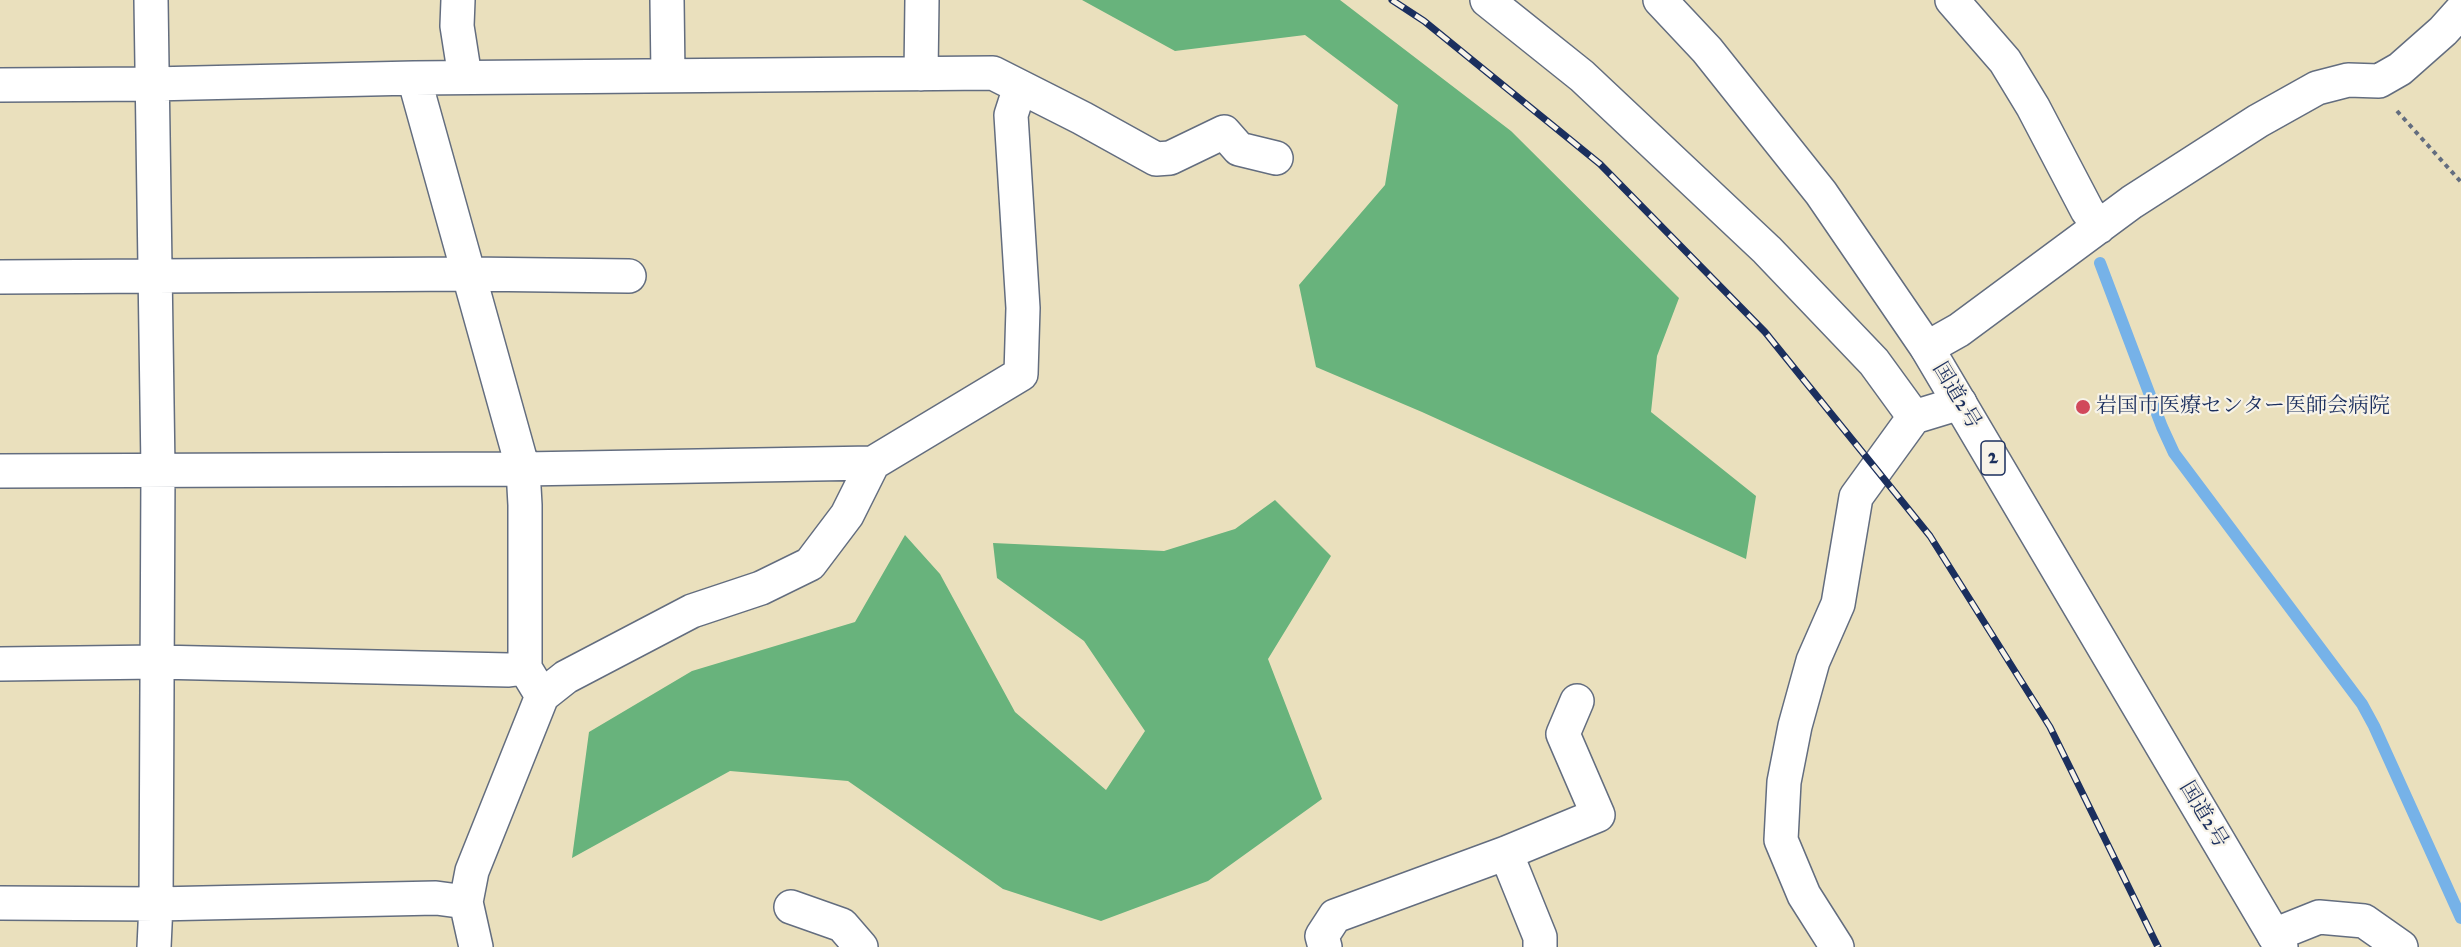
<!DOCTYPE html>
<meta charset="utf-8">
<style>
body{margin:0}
canvas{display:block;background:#eae0bd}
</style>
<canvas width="2461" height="947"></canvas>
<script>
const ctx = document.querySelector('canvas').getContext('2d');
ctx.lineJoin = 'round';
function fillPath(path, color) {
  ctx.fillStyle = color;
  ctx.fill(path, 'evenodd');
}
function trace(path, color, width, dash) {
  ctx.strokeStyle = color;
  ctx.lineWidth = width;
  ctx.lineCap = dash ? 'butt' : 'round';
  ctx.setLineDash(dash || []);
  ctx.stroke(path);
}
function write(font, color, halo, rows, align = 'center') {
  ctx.font = font + ' "IM FELL Great Primer","Noto Serif JP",serif';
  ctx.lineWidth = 4.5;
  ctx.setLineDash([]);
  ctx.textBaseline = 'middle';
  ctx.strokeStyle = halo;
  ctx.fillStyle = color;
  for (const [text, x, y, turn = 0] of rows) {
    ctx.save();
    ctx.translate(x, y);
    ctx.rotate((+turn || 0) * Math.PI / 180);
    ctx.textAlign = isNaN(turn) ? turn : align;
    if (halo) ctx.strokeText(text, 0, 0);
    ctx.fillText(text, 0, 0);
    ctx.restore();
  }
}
fillPath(new Path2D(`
 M1082,0H1340L1511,131L1679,298L1657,356L1651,412L1756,496L1746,559L1422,412L1316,367L1299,285L1385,185L1398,105L1305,35L1175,51Z
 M1275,500L1331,556L1268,659L1322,799L1208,881L1101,921L1003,889L848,781L730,771L572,858L589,732L692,671L855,622L905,535L940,574L1015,712L1106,790L1145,731L1084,641L997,578L993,543L1164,551L1235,529Z`), '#68b37c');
trace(new Path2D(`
 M2100,263L2162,427L2174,453L2362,704L2374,726L2461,918`), '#76b2e8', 12);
const minor = new Path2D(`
 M151,0L158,469L156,904L154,947
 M458,0L457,26L465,77
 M667,0L668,75
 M1487,0L1582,76L1767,250L1874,362L1914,417
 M1952,0L2005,61L2033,107L2087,210L2099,227
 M921,74L922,0
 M414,78L523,469L525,505V668L542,696
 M0,85L152,84L414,78L993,73L1082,118L1156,159L1170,158L1224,132L1239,149L1276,158
 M0,277L468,274L629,276
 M1927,348L1959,330L2132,202L2258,121L2317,88L2348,80L2379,81L2400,69L2443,31L2461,11
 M0,471L523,469L873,463L1021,374L1023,308L1011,115L1020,87
 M0,664L157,662L509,670L525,668
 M1506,853L1540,937V947
 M0,903L156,904L436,898L466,902
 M791,907L842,925L861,947
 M2274,935L2319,917L2364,921L2401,947
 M476,947L466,902L472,871L542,696L566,677L692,611L761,588L810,564L847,515L873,463
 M1325,947L1322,936L1335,916L1506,853L1598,815L1563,734L1577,701
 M1837,947L1804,895L1781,840L1784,782L1795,726L1813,661L1838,604L1856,497L1914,417L1960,403`);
const highway = new Path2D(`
 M1660,0L1707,50L1821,193L1927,348L2281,947`);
trace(minor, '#636d7f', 36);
trace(highway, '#636d7f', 36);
trace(new Path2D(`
 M2397,111L2461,182`), '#636d7f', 4, [4.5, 4.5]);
trace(minor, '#fff', 33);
trace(highway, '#fff', 33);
const rail = new Path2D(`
 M1392,0L1424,21L1600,164L1765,332L1876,469L1930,536L2050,727L2158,947`);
trace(rail, '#1b2f5e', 7);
trace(rail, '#f7f3e8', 4.5, [14]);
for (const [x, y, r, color] of [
 [2083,407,8,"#d1495b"]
]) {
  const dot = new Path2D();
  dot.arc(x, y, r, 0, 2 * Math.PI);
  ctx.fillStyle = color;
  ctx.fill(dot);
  trace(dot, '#f7f3e8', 2);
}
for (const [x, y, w] of [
 [1993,458,24]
]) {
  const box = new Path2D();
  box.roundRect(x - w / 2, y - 17, w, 34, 4.5);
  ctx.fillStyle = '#f7f3e8';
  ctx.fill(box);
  trace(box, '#1b2f5e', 1.5);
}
write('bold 20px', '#1b2f5e', null, [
 ["2",1993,458]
]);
write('21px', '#1b2f5e', '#f7f3e8', [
 ["国道2号",1956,396,59],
 ["国道2号",2203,815,59]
]);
write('21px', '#1b2f5e', '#f7f3e8', [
 ["岩国市医療センター医師会病院",2096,407]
], 'left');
</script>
